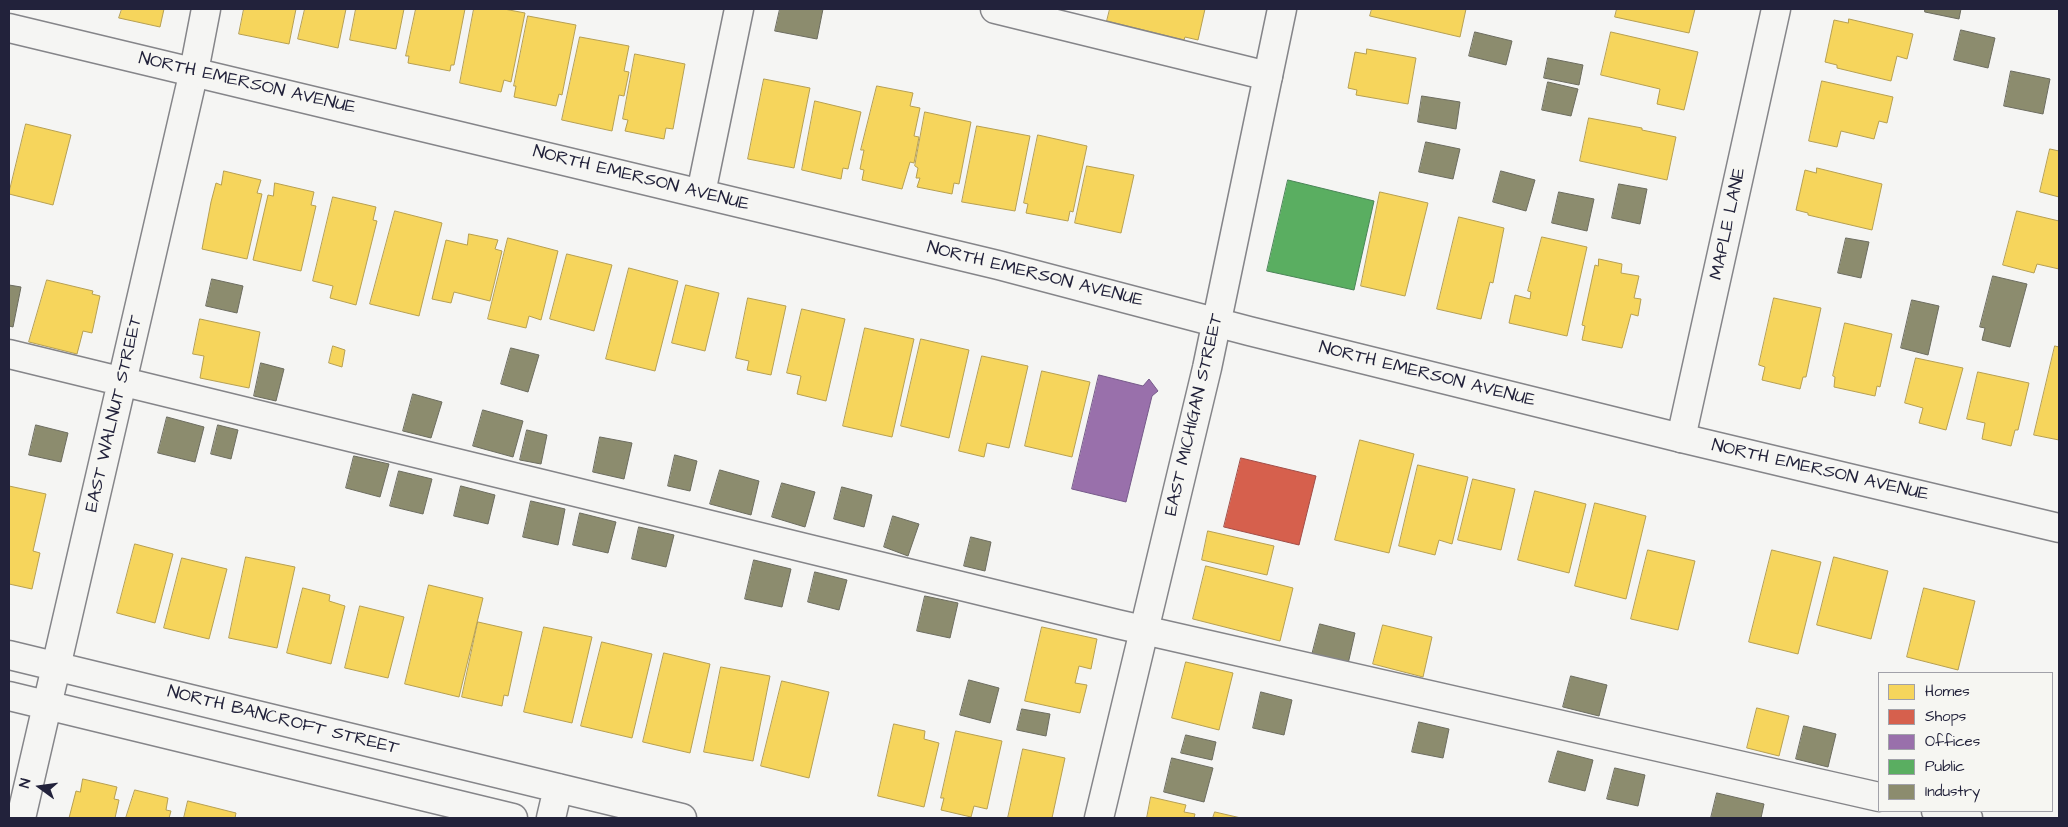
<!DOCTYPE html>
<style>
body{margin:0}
#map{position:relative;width:2068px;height:827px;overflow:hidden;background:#f5f5f3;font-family:"Architects Daughter",sans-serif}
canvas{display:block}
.frame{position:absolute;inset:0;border:10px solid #22223b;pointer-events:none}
.legend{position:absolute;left:1878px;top:672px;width:175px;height:140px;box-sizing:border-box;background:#f6f6f2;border:1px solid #a1a1a9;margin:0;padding:6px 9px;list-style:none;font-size:15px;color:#22223b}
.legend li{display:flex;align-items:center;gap:10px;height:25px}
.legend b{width:25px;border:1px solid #a1a1a9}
.north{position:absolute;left:15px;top:762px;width:50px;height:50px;-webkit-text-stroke:4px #f6f6f2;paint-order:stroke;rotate:284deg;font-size:14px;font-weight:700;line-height:20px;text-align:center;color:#22223b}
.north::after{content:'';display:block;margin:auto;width:18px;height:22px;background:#22223b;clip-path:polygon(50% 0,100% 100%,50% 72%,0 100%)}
</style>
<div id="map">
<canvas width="2068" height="827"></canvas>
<div class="frame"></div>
<ul class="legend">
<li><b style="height:14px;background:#f6d55c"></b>Homes</li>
<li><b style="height:14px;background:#d6604d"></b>Shops</li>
<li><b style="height:14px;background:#9970ab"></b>Offices</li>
<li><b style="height:14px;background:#5aae61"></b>Public</li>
<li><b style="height:14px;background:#8c8c6e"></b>Industry</li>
</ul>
<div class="north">N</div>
</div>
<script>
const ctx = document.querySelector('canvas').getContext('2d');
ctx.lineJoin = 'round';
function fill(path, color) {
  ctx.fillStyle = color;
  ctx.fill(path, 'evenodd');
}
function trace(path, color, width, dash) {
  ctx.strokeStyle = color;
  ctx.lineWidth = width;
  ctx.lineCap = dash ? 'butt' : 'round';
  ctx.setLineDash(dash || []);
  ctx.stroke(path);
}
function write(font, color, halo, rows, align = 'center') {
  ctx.font = font + ' "Architects Daughter",sans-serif';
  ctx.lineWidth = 5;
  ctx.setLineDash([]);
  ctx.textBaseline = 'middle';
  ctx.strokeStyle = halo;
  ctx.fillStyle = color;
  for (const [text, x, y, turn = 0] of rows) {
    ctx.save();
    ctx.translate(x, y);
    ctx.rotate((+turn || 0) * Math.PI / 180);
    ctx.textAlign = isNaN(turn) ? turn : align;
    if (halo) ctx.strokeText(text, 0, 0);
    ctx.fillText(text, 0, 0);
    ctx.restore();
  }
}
const homes = new Path2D(`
 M122,9H164L160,27L119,18Z
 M244,9H296L289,44L239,34Z
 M305,9H346L338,48L298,39Z
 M356,9H404L396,49L350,40Z
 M416,9H465L454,65H451L450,71L408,63L409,56H406Z
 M474,9H504L525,13L511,82L504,80L501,92L460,83Z
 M1110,9H1205L1198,40L1185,37L1184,40L1107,21Z
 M1372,9H1466L1460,37L1370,16Z
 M1617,9H1695L1689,33L1615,17Z
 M528,16L576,25L562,95L559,94L556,106L514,97L516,86H514Z
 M1849,19L1913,34L1907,59L1897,56L1891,81L1837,68V65L1825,62L1834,20L1848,23Z
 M1611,32L1698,52L1684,110L1657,104L1660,89L1601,75Z
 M580,37L629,46L624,71L629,72L624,96L619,95L612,131L562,120Z
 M1367,49L1416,58L1408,104L1356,95L1357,90L1348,88L1355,52L1366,54Z
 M635,54L685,64L673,129L666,128L664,139L625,131L628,120L623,119Z
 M764,79L810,88L794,168L748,159Z
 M1822,81L1893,97L1887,123L1879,121L1874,139L1841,131L1837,147L1809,141Z
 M877,86L913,93L910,106L920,108L914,136L919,137L914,163L910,162L902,189L862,180L864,170L860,169L864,150H861Z
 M815,101L861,112L848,169L843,168L841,179L802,170Z
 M925,112L971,122L959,184L954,183L952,194L917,187L920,178H916L918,168L915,166Z
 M1589,118L1642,128V130L1676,137L1667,180L1580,161Z
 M26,124L71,135L53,205L9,194Z
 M977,126L1030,136L1015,211L962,202Z
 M1038,135L1087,146L1073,212L1070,211L1068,221L1026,213L1028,204L1024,203Z
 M2050,149L2059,151V197L2040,192Z
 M1087,166L1134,175L1121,233L1075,223Z
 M1817,168L1882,184L1872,230L1808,215V213L1796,210L1805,170L1816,173Z
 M224,171L261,180L257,193L262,194L247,259L202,249L211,202L216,183L221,185Z
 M275,183L314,192L311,205L316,206L301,271L253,260L268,195L273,196Z
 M1380,192L1428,203L1405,296L1361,286Z
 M333,197L376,207L373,220L377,221L356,305L330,298L333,286L313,281Z
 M395,211L442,223L419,316L370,304Z
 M2017,211L2059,221V269L2037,264L2034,273L2003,265Z
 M1459,217L1504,228L1493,283L1490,282L1481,319L1437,309Z
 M469,234L498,240L495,249L502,251L490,301L454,292L451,303L432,299L446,240L467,245Z
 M1542,237L1587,247L1567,336L1509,323L1515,295L1530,299L1531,292L1528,291Z
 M508,238L558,251L541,320L529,316L526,328L488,319Z
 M567,254L612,265L594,331L550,319Z
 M1599,259L1622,264L1621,273L1639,276L1634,298L1641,299L1638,316L1631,314L1622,348L1582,340L1585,326L1582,325L1595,265L1598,266Z
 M629,268L678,281L655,371L606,359Z
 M47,280L93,291L92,294L100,296L92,333L83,331L77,354L29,342Z
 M686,285L719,293L705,351L672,343Z
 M748,298L786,306L771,375L747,370L749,361L736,358Z
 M1774,298L1821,308L1806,377H1803L1800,389L1762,380L1765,367L1759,365Z
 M802,309L845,319L826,401L797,394L801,376L787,373Z
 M200,319L260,332L249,388L200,378L204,356L193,354Z
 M1845,323L1892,334L1880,387L1877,386L1875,396L1834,387L1835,377L1833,376Z
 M865,328L914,339L892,437L843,426Z
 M921,339L969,350L949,438L901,426Z
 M333,346L345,350L342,367L329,363Z
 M2055,346L2059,347V440L2034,435Z
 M982,356L1028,366L1009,448L987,443L984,457L959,451Z
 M1916,358L1963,368L1946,430L1919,423L1923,408L1905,403Z
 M1042,371L1090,382L1072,457L1025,446Z
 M1978,372L2029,383L2018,430H2015L2011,446L1982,439L1985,423L1967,419Z
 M1360,440L1414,454L1389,553L1335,540Z
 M1418,465L1468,477L1452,544L1439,540L1435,555L1399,546Z
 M1473,479L1515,489L1501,550L1458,540Z
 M9,486L46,494L33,551L40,553L32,589L9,584Z
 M1535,491L1586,504L1569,573L1518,560Z
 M1595,503L1646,516L1626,599L1575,586Z
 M1208,531L1274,546L1267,575L1202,560Z
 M135,544L173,554L155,623L117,613Z
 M1648,550L1695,561L1678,630L1631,619Z
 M1772,550L1821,562L1798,654L1749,642Z
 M246,557L295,567L277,648L229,638Z
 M1834,557L1888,571L1871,639L1817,625Z
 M182,558L227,569L209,639L164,628Z
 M1206,566L1293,588L1280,641L1193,619Z
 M429,585L483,598L459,697L405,684Z
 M303,588L330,595L329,601L345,606L331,664L287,653Z
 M1924,588L1975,601L1958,670L1907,657Z
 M360,606L404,617L388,678L345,668Z
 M478,622L522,632L508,696L504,695L502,706L462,697Z
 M1383,625L1432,637L1423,677L1373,664Z
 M544,627L592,637L572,723L524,712Z
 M1042,627L1097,639L1091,669L1079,666L1075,683L1087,685L1080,713L1025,701Z
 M602,642L652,654L632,738L581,726Z
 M664,653L710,664L690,753L643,742Z
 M1186,662L1233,673L1219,730L1172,718Z
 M721,667L770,676L753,761L704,752Z
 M782,681L829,692L809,778L761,766Z
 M1757,708L1789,716L1779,756L1747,748Z
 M894,724L925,731L924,739L939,743L924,807L878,796Z
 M956,731L1002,741L987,809L974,806L971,817L941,810L944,798H941Z
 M1023,749L1065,758L1052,818H1008Z
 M83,779L117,787L114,799L119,800L115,818H69L76,791L80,792Z
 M135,790L168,798L166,810L171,811L169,818H126Z
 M1151,797L1186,805L1184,812L1195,814L1194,818H1147Z
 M188,801L236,813L235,818H184Z
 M1215,812L1241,818H1213Z`);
const shops = new Path2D(`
 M1241,458L1316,476L1299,545L1224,527Z`);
const offices = new Path2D(`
 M1099,375L1143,386L1149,379L1158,391L1152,396L1126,502L1072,489Z`);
const public = new Path2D(`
 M1288,180L1374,201L1354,290L1267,271Z`);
const industry = new Path2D(`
 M780,9H823L817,39L775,31Z
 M1925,9H1961L1959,19L1925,12Z
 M1961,30L1995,38L1988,68L1954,60Z
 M1475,32L1512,41L1506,65L1469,56Z
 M1548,58L1583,65L1579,85L1544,78Z
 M2011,71L2050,79L2043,114L2004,106Z
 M1548,82L1578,89L1571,116L1542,110Z
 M1422,96L1460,102L1456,129L1418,122Z
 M1426,142L1460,149L1453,179L1419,172Z
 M1501,171L1535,180L1526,211L1493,202Z
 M1619,184L1647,189L1640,224L1612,218Z
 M1559,192L1594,199L1587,231L1552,223Z
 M1846,238L1869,242L1861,278L1838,273Z
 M1993,276L2027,284L2010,347L1982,340L1985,328L1980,327Z
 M212,279L243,286L237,313L206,306Z
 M9,285L21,287L13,327L9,326Z
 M1912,300L1939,306L1928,355L1901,348Z
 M511,348L539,355L528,392L501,384Z
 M261,363L284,369L276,401L254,396Z
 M413,394L442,402L431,438L403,431Z
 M483,410L523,421L513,457L473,446Z
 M167,417L204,427L195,462L158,453Z
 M36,425L68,433L61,462L29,455Z
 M218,425L238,430L231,459L211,454Z
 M527,430L547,435L541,464L520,460Z
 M600,437L632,443L624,479L593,472Z
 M675,455L697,461L690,491L668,486Z
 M354,456L389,464L380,497L346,488Z
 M720,470L759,481L751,515L710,504Z
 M399,471L432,479L423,514L390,506Z
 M782,483L815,492L805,527L772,517Z
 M461,486L495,495L488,524L454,516Z
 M842,487L872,495L864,527L834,519Z
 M531,501L565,509L558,545L523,537Z
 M580,513L616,522L608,553L573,545Z
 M893,516L919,524L908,556L884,547Z
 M639,527L674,535L666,567L632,559Z
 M971,537L991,542L985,571L964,566Z
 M754,560L791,569L782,607L745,599Z
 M815,572L847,580L839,610L808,602Z
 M925,596L958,603L950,638L917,631Z
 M1320,624L1355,633L1348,664L1312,655Z
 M1571,676L1607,685L1599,716L1563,707Z
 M969,680L999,688L990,723L960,715Z
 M1261,692L1292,700L1284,735L1253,728Z
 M1022,709L1050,714L1046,736L1017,730Z
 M1419,722L1449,729L1443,758L1412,752Z
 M1804,726L1836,734L1828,767L1796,759Z
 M1186,735L1216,742L1212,760L1181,753Z
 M1558,751L1593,760L1585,791L1549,782Z
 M1172,758L1213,768L1204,802L1164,792Z
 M1615,768L1645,775L1638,806L1607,799Z
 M1717,793L1764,804L1761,818H1711Z`);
const minor = new Path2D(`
 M995,9L1268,76
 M701,193L739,9
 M9,354L1117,624L1879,797
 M1681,438L1776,9
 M9,655L682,818
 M9,696L513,818
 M1936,811L1968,818
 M21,818L194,71L206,9
 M551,818L558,788`);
const major = new Path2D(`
 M9,28L998,265L1249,331L1681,438L2059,528
 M1099,818L1207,368L1282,9`);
const streetNames = [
 ["NORTH EMERSON AVENUE",247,84,13],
 ["NORTH EMERSON AVENUE",641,179,14],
 ["MAPLE LANE",1729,224,-78],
 ["NORTH EMERSON AVENUE",1035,275,14],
 ["NORTH EMERSON AVENUE",1427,375,14],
 ["EAST WALNUT STREET",115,414,-77],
 ["EAST MICHIGAN STREET",1195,415,-77],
 ["NORTH EMERSON AVENUE",1820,471,13],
 ["NORTH BANCROFT STREET",283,721,14]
];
fill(homes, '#f6d55c');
trace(homes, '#b69f52', 1);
fill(shops, '#d6604d');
trace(shops, '#a04d48', 1);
fill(offices, '#9970ab');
trace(offices, '#755989', 1);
fill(public, '#5aae61');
trace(public, '#498456', 1);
fill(industry, '#8c8c6e');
trace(industry, '#6c6c5f', 1);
trace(minor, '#858589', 31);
trace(major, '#858589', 31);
trace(minor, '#f5f5f3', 28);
trace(major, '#f5f5f3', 28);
write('18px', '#22223b', '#f6f6f2', streetNames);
</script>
